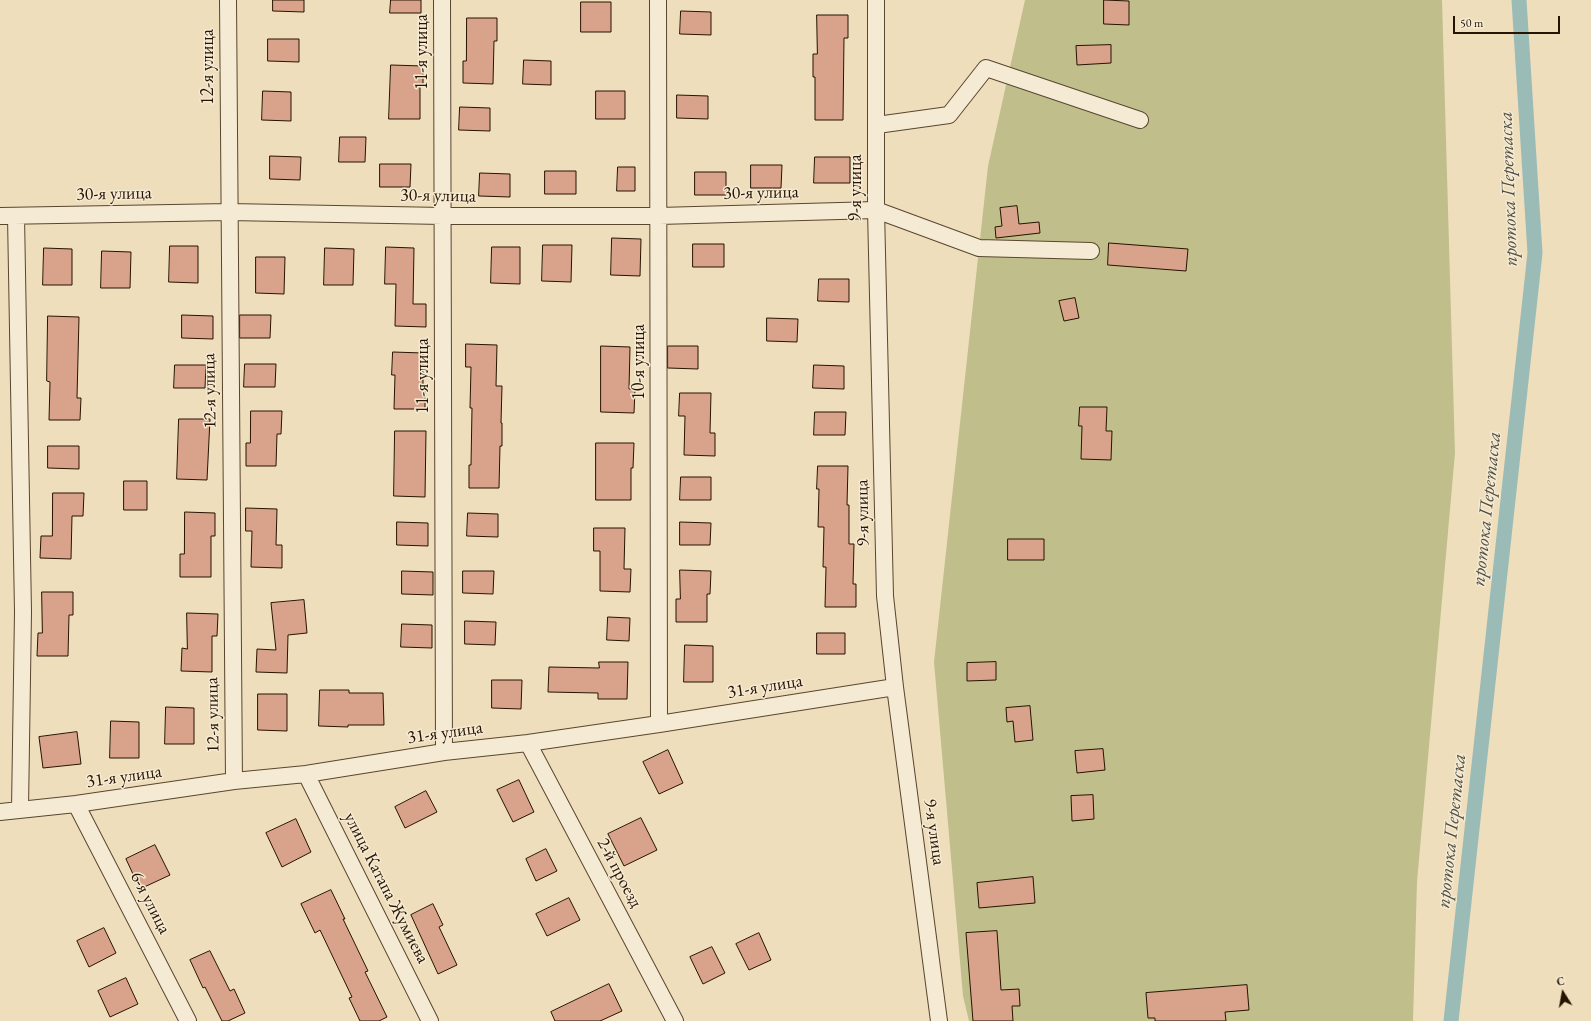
<!DOCTYPE html>
<meta charset="utf-8">
<style>
body{margin:0}
#map{position:relative;width:1591px;height:1021px;overflow:hidden;background:#efdebc;font-family:"EB Garamond",serif}
canvas{display:block}
.north{position:absolute;left:1543px;top:973px;width:40px;height:40px;-webkit-text-stroke:3px #f5ead3;paint-order:stroke;rotate:349deg;font-size:11px;font-weight:700;line-height:16px;text-align:center;color:#271300}
.north::after{content:'';display:block;margin:auto;width:14px;height:18px;background:#271300;clip-path:polygon(50% 0,100% 100%,50% 72%,0 100%)}
.scale{position:absolute;left:1453px;top:16px;width:107px;height:18px;box-sizing:border-box;border:2px solid #271300;border-top:0;padding-left:5px;font-size:12px;line-height:14px;white-space:nowrap;color:#271300;-webkit-text-stroke:3px #f5ead3;paint-order:stroke}
</style>
<div id="map">
<canvas width="1591" height="1021"></canvas>
<div class="north">С</div>
<div class="scale">50 m</div>
</div>
<script>
const ctx = document.querySelector('canvas').getContext('2d');
ctx.lineJoin = 'round';
function fill(path, color) {
  ctx.fillStyle = color;
  ctx.fill(path, 'evenodd');
}
function trace(path, color, width, dash) {
  ctx.strokeStyle = color;
  ctx.lineWidth = width;
  ctx.lineCap = dash ? 'butt' : 'round';
  ctx.setLineDash(dash || []);
  ctx.stroke(path);
}
function write(font, color, halo, rows, align = 'center') {
  ctx.font = font + ' "EB Garamond",serif';
  ctx.lineWidth = 3;
  ctx.setLineDash([]);
  ctx.textBaseline = 'middle';
  ctx.strokeStyle = halo;
  ctx.fillStyle = color;
  for (const [text, x, y, turn = 0] of rows) {
    ctx.save();
    ctx.translate(x, y);
    ctx.rotate((+turn || 0) * Math.PI / 180);
    ctx.textAlign = isNaN(turn) ? turn : align;
    if (halo) ctx.strokeText(text, 0, 0);
    ctx.fillText(text, 0, 0);
    ctx.restore();
  }
}
const green = new Path2D(`
 M1025,0H1442L1455,453L1417,882L1413,1021H969L963,996L934,662L988,166Z`);
const canal = new Path2D(`
 M1451,1021L1535,253L1519,0`);
const building = new Path2D(`
 M273,0H304V12L273,11Z
 M391,0H421V13H390Z
 M1104,0L1129,1V25L1104,24Z
 M581,2H611V32H581Z
 M681,11L711,12V35L680,34Z
 M817,15H848V38H844L843,120H815V77H813V54H817Z
 M467,18H497V41H494L493,84L463,83V61H466Z
 M268,39H299V62L268,61Z
 M1111,45V63L1077,65L1076,46Z
 M524,60L551,61V85L523,84Z
 M391,65L423,66V86H420V119H389Z
 M263,91L291,92V121L262,120Z
 M596,91H625V119H596Z
 M677,95L708,96V119L677,118Z
 M460,107L490,108V131L459,130Z
 M340,137H366L365,162H339Z
 M270,156L301,157L300,180L270,179Z
 M815,157H850V183H814Z
 M380,164H411L410,187H380Z
 M751,165H782L781,188H751Z
 M618,167H635V191H617Z
 M545,171H576V194H545Z
 M695,172H726V195H695Z
 M480,173L510,174V197L479,196Z
 M1017,206L1019,224L1039,222L1040,233L996,238L995,227L1002,226L1000,208Z
 M612,238L641,239L640,276L611,275Z
 M1109,243L1188,249L1186,271L1108,265Z
 M693,244H724V267H693Z
 M543,245H572L571,282L542,281Z
 M170,246H198V283L169,282Z
 M386,247L414,248L413,304H426V327L395,326L396,284H385Z
 M492,247H520V284L491,283Z
 M44,248L72,249V285H43Z
 M325,248L354,249L353,285H324Z
 M102,251L131,252L130,288H101Z
 M256,257H285L284,294L256,293Z
 M819,279H849V302L818,301Z
 M1075,298L1079,318L1064,321L1059,301Z
 M182,315L213,316V339L182,338Z
 M240,315H271L270,338H240Z
 M48,316L79,317L77,398H81L80,420H49L50,382L47,381Z
 M767,318L798,319L797,342L767,341Z
 M466,344L497,345L496,386H502L501,423H502V446H500L499,488H469V465H471L472,408H470L471,367H466Z
 M601,346L630,347L629,389H635L634,413L601,412Z
 M668,346H698V369L668,368Z
 M393,352L423,353V387H425V409H394L395,375H392Z
 M245,364H276L275,387H244Z
 M175,365H206L205,388H174Z
 M814,365L844,366V389L813,388Z
 M680,393H711L710,433H715V456L684,455L685,416H679Z
 M1080,407H1107L1106,431H1112L1111,460L1081,459L1082,426H1079Z
 M251,411H282L281,434H277L276,466H246V443H250Z
 M815,412H846L845,435H814Z
 M179,419H210L207,480L177,479Z
 M395,431H426L425,497L394,496Z
 M596,443H634L633,468H631V500H596Z
 M48,446H79V469L48,468Z
 M818,466H848L847,505H849V544H854L853,584H856V607H825L826,567H823L824,527H818L819,489H817Z
 M681,477H711V500H680Z
 M124,481H147V510H124Z
 M53,493H84L83,516H72L71,559L40,558L41,536H52Z
 M246,508L277,509L276,545H282V568L251,567L252,531H246Z
 M185,512L215,513V536H211V577H180V554H184Z
 M468,513L498,514V537L467,536Z
 M397,522L428,523V546L397,545Z
 M680,522L711,523L710,545H680Z
 M594,528H625L624,569H631L630,592L600,591V551H594Z
 M1008,539H1044V560H1008Z
 M680,570L711,571L710,594H707V622H676V599H680Z
 M402,571L433,572V595L402,594Z
 M463,571H494L493,594L463,593Z
 M42,592H73V615H69L68,656H37L38,633H42Z
 M304,600L307,633L288,635L287,673L256,672L257,649L276,650L271,603Z
 M187,613L218,614L217,636H212V672L181,671L182,648L187,649Z
 M608,617L630,618L629,641L607,640Z
 M465,621L496,622L495,645L465,644Z
 M402,624L432,625V648L401,647Z
 M817,633H845V654H817Z
 M685,645L713,646V682H684Z
 M599,662H628L627,699H598V693L548,692L549,667L599,668Z
 M996,662V680L967,681V663Z
 M492,680H522L521,709L492,708Z
 M320,690H349V693H383L384,725H348V727L319,726Z
 M258,694H287V731L258,730Z
 M1030,706L1033,740L1015,742L1013,721L1007,722L1006,708Z
 M166,707L194,708V744H165Z
 M111,721L139,722V758H110Z
 M77,732L81,764L43,768L39,737Z
 M1103,749L1105,770L1077,773L1075,751Z
 M668,750L683,783L659,794L643,762Z
 M519,780L534,812L513,822L497,790Z
 M426,791L437,812L405,828L395,807Z
 M1093,795L1094,819L1072,821L1071,796Z
 M641,818L657,850L624,866L608,834Z
 M296,819L311,852L282,867L266,833Z
 M155,845L170,875L140,889L126,859Z
 M546,849L557,871L536,881L526,859Z
 M1033,877L1035,903L979,908L977,883Z
 M331,890L345,919H343L368,971L365,972L387,1017L379,1021H360L349,998L352,997L320,930L315,933L301,904Z
 M569,898L580,920L547,936L536,914Z
 M433,904L443,925L439,927L457,965L438,974L411,915Z
 M104,928L116,953L89,967L77,941Z
 M997,931L1001,990L1019,989L1020,1006H1012L1013,1021H973L966,933Z
 M759,933L771,960L749,970L736,944Z
 M712,947L725,973L703,984L690,957Z
 M210,951L230,991L234,989L245,1013L228,1021H222L205,987L203,988L190,960Z
 M126,978L138,1004L110,1017L98,991Z
 M609,984L622,1011L600,1021H555L551,1012Z
 M1247,985L1249,1010L1225,1012L1226,1021H1155V1018H1148L1146,993Z`);
const minor = new Path2D(`
 M228,0L234,781
 M442,0L444,752
 M658,0L659,724
 M876,0V210L885,596L895,687L939,1021
 M877,125L949,115L986,68L1140,120
 M0,216L229,212L443,216H659L876,210L979,248L1091,251
 M16,216L23,612L20,809
 M528,743L675,1021
 M306,774L430,1021
 M76,804L188,1021
 M0,812L76,804L234,781L306,774L444,752L528,743L659,724L895,687`);
const streetNames = [
 ["11-я улица",422,52,-90],
 ["12-я улица",208,67,-90],
 ["9-я улица",856,188,-90],
 ["30-я улица",761,193,-1],
 ["30-я улица",114,194,-1],
 ["30-я улица",438,196,1],
 ["10-я улица",639,362,-90],
 ["11-я улица",423,376,-90],
 ["12-я улица",210,391,-91],
 ["9-я улица",863,513,-91],
 ["31-я улица",765,687,-9],
 ["12-я улица",213,715,-91],
 ["31-я улица",445,733,-8],
 ["31-я улица",124,777,-8],
 ["9-я улица",934,832,82],
 ["2-й проезд",619,873,62],
 ["улица Катапа Жумиева",386,888,63],
 ["6-я улица",150,903,63]
];
const waterNames = [
 ["протока Перетаска",1509,189,-92],
 ["протока Перетаска",1487,509,-84],
 ["протока Перетаска",1452,831,-84]
];
fill(green, '#c0bf8c');
trace(canal, '#9bbbb7', 15);
fill(building, '#d8a28b');
trace(building, '#271300', 1);
trace(minor, '#59462f', 18);
trace(minor, '#f5ead3', 16);
write('18px', '#271300', '#f5ead3', streetNames);
write('italic 19px', '#504e40', '#f5ead3', waterNames);
</script>
